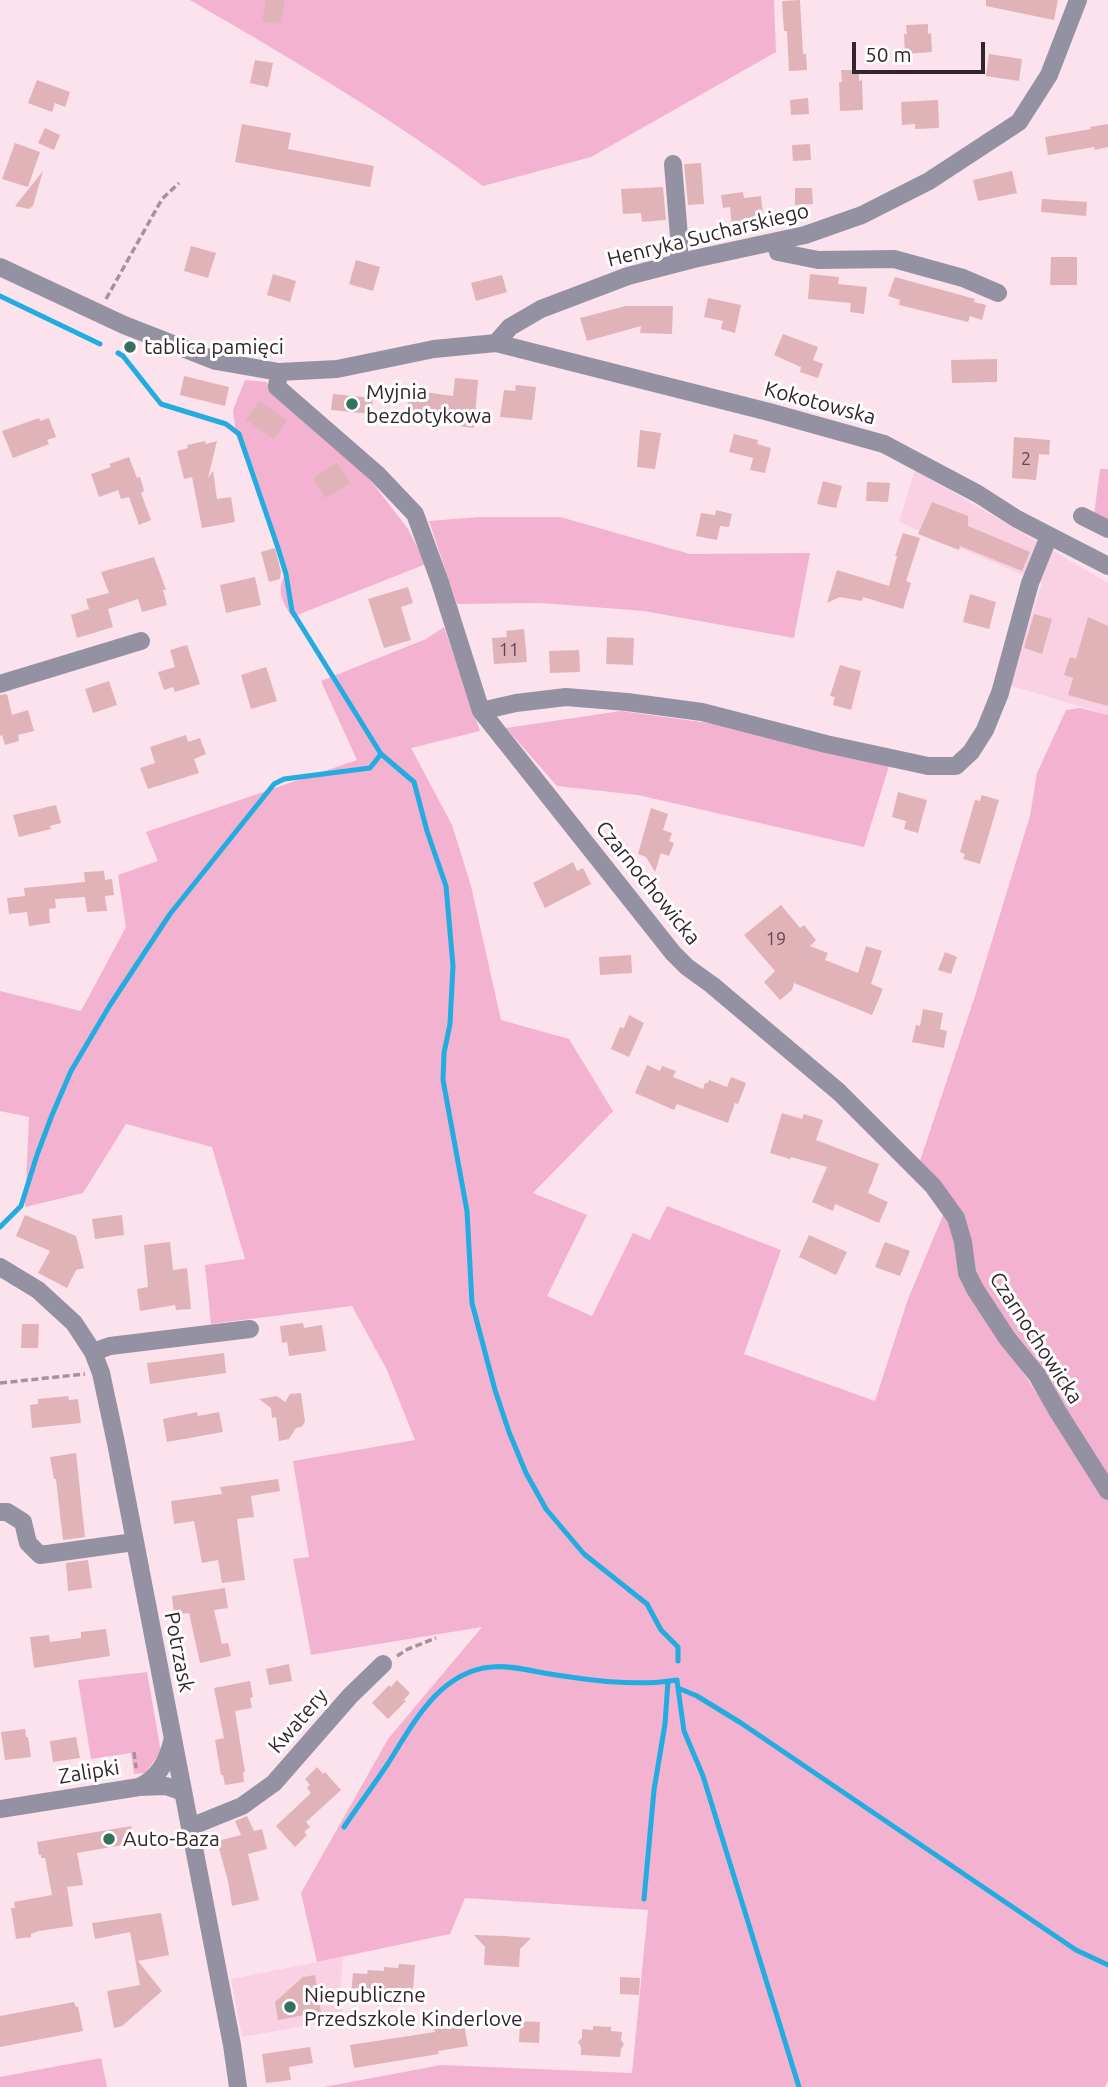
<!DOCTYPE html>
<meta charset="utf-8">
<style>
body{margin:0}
#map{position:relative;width:1108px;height:2087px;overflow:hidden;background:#fce2ed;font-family:Ubuntu,sans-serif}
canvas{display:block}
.scale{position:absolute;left:852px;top:42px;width:133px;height:32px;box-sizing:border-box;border:4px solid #34252c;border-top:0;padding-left:9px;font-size:21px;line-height:24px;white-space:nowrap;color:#34252c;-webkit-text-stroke:5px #fff;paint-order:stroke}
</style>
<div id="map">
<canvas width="1108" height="2087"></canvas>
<div class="scale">50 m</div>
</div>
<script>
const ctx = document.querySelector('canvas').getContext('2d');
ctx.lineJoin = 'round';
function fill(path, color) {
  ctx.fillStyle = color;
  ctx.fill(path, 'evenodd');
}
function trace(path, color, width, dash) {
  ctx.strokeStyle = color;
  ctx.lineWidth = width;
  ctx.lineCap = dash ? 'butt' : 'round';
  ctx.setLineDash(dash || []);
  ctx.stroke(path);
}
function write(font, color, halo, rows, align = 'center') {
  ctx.font = font + ' Ubuntu,sans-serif';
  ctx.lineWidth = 6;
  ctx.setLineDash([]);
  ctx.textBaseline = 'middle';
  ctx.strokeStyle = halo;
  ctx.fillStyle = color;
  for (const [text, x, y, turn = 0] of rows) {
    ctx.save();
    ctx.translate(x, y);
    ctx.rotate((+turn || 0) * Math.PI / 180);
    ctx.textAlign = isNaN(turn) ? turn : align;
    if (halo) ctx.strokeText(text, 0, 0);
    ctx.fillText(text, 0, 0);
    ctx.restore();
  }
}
const built = new Path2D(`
 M915,470L1108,583V715L1009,685L1042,583L899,522Z
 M343,1957L340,1996L344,2019L242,2037L231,1979Z`);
const green = new Path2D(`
 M190,0H774L776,52L591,157L483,186C390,117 290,58 190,0Z
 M245,380L266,382L365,473L408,529L426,564L292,617C284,604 276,592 284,577L271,529L236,435L233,410Z
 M1100,469H1108V522L1094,515Z
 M479,517H560L690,554L810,553L794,638L644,611L541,603L457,604L429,521Z
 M444,627L480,731L411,748L452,825L471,886L501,1020L569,1039L613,1111L533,1193L587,1215L547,1296L592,1316L633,1233L650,1240L667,1206L781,1250L744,1354L875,1401L908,1299L946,1208L988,1320L1108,1500V2080L1105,2087H324L441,2065L632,2073L648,1910L465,1898L450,1934L317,1962L301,1893L388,1739L482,1627L311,1655L293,1559L309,1557L293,1461L415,1440L387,1370L352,1306L211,1324L205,1265L245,1259L212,1147L126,1124L83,1193L25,1207L29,1117L0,1111V991L81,1011L126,927L118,875L158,861L146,832L357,760L321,681L426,639Z
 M1080,708L1108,715V1485L973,1276L955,1209L918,1167L975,996L1030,816L1037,773L1066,710Z
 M621,711L708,723L889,766L864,847L638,795L557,786L506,728Z
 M147,1672L161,1752L145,1773L134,1774L131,1753L91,1759L78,1680Z
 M101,2058L107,2087H0V2077Z`);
const stream = new Path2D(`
 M0,296L100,344
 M118,353L123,356L161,404L226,424L239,434L278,548L286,574L292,611L381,754L414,782L427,831L446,886L453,966L450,1024L444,1053L443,1080L467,1211L472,1303L495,1390L509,1432L526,1473L546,1509L584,1554L647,1604L661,1630L678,1647V1661
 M0,1227L21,1206L37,1155L52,1115L71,1071L110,1005L170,914L274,784L284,779L370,768L381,754
 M678,1688L684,1731L703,1776L799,2087
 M344,1827C358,1806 373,1786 387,1765C412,1726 438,1672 491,1667C508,1665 528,1670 544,1673C588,1680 633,1687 677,1680L678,1688L697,1696L741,1723L1076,1950L1108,1965
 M644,1899L654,1790L665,1724L668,1681`);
const building = new Path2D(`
 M266,0H285L280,24L262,21Z
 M800,0L803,54H806L807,70L789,71L787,31H784L782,1Z
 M986,0H1058L1054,20L986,6Z
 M928,24V34L931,33L932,52L905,54L904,34H907L906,25Z
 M989,54L1022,59L1019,81L986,76Z
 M255,60L273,63L268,87L250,83Z
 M841,70H859V81L862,80L863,110L840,111L839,82H842Z
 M37,80L70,92L65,107L55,103L52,112L28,103Z
 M808,98L809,114L791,115L790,100Z
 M938,100L939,128L915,129V124L902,125L901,102Z
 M242,124L291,133L288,149L374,166L370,187L235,162Z
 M1108,124V147L1095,150L1094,147L1048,155L1045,137L1091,129L1090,127Z
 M45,128L60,135L54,150L38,143Z
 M15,143L40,152L28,187L2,179Z
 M810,144L811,160L793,161L792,145Z
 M701,163L704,204L688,205L684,164Z
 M43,171L33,206L29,209L15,206Z
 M1012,171L1017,193L978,201L973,180Z
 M663,187L666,220L642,222L641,213L623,214L621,189Z
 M795,188H812L813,204L795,205Z
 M743,192L744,198L761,196L764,223L732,228L730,207L723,208L721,195Z
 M1042,199L1087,202L1086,216L1041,212Z
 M191,246L216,253L208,278L184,271Z
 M1051,257H1077V285H1050Z
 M356,260L380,267L373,291L349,284Z
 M273,274L296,281L290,302L267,295Z
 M810,274L839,277L838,284L867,287L864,314L850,312L851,303L808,299Z
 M502,275L507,292L476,301L471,283Z
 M895,277L975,299L974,302L986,305L982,320L970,316L968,322L899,305L900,300L888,296Z
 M708,298L741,305L735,333L721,329L723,321L704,317Z
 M626,306H673L672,334L640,333L641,326L587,341L580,318Z
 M783,334L818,347L813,360L823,364L818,378L800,372L801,367L774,355Z
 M997,359V382L952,383L951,360Z
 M184,376L229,387L225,406L180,395Z
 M455,378L478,380L474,428L450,425L451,415L407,410L409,390L453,396Z
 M516,385L536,387L532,420L500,417L504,390L515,391Z
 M333,394L373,398L371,414L331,410Z
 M259,401L287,420L274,439L246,420Z
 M39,418L40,421L49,418L56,437L47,440L49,444L13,458L2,431Z
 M640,430L661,433L655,469L637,467Z
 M734,434L758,440L757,444L771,448L765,473L750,470L753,458L729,452Z
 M1014,437L1050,440L1049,455L1039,454L1036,480L1012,478Z
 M205,441L206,444L217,441L208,478L213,471L217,499L231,497L235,522L202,528L192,477L184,479L177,451L188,448L187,445Z
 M129,457L137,478L140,477L144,491L141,493L151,520L139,525L129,497L121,499L118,490L99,497L91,474L111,467L109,464Z
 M337,463L350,483L325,498L313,478Z
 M823,481L842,486L836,508L817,504Z
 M867,482L890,483L888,502L866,501Z
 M932,502L968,516V526L1030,552L1022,571L960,546L959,550L918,534Z
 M716,510L732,514L729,527L720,526L717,540L696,536L701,513L715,515Z
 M903,533L920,538L906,581L911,583L903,609L863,597L862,601L840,597L827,603L837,570L889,586L897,556H895Z
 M275,548L281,572L280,579L269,582L261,552Z
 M154,557L166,590H163L167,605L142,612L138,599L108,609L113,627L77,638L71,615L89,609L86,599L109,593L101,572Z
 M255,577L261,605L226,613L220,585Z
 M408,587L413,603L401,607L411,640L384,648L368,599Z
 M970,594L996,602L989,629L963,622Z
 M1034,614L1052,619L1042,654L1024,648Z
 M1088,617L1108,626V706L1068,695L1073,678L1064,675L1070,657L1076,659Z
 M524,629L527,662L494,664L492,638L507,637L506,631Z
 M607,637L634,638L633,665L606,664Z
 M187,645L200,684L175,692L173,687L164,690L158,672L175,667L170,650Z
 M579,650L580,672L550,673L549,651Z
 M840,665L861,671L851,710L833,705L835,697L830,696Z
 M266,667L277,701L251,709L241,675Z
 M109,681L117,705L93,713L85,689Z
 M7,694L12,715L28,710L34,731L18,735L19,741L5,745L2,735L0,736V695Z
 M186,735L188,742L200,738L206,754L194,759L199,773L148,789L140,768L155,763L150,747Z
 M898,792L927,800L918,833L904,829L906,821L892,817Z
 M982,795L999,800L980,864L963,859L965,854L960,852L975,800L980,801Z
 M56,805L61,823L50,826L51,829L19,837L13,815Z
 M651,808L668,814L663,830L672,833L669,841L674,843L669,856L661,853L655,872L646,857L638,854Z
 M573,862L577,871L583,868L591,884L545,908L533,883Z
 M104,871L105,880L112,879L114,895L105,896L107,911L87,912L85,897L55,899L56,908L49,909L50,923L29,926L27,912L9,914L7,898L25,896L24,888L85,882L84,872Z
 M781,905L800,928L804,925L816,940L810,946L828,953L825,960L858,973L866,946L882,951L871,984L883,989L872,1015L794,983L792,990L780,1000L764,982L775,971L744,935Z
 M945,952L957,957L951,974L938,970Z
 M631,955L632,973L600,975L599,957Z
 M923,1009L943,1013L940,1029L947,1031L944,1048L912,1042L916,1025L920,1026Z
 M629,1015L644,1023L629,1057L611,1049L620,1027L624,1028Z
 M647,1065L660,1071L662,1066L676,1071L673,1077L703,1089L705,1083H708L709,1080L727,1087L731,1077L746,1083L738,1104L735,1103L728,1123L677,1104L674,1110L635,1093Z
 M782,1113L802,1119L804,1114L823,1120L816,1140L879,1164L868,1193L888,1202L879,1223L835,1204L833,1211L812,1202L827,1167L791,1157L790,1159L770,1153Z
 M25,1215L76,1236L84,1268L76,1270L67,1288L38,1273L50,1251L16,1236Z
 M122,1215L124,1235L95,1239L92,1219Z
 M809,1235L847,1252L836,1275L799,1257Z
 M170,1242L173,1270L187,1268L191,1309L176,1310L175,1305L140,1311L137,1289L148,1287L144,1245Z
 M885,1242L910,1251L900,1276L875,1267Z
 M303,1323L304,1328L322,1325L326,1351L289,1356L287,1342L282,1343L280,1326Z
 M22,1324H39L38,1348H21Z
 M224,1353L226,1373L150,1384L147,1363Z
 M301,1393L305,1422L301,1427L296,1428L289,1439L279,1441L276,1417L272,1418L271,1408L259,1399L277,1396L285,1402L290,1394Z
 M68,1396L69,1400L78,1399L81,1423L32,1428L30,1405L38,1404V1399Z
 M197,1412L198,1416L219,1412L223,1432L167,1442L163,1419Z
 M76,1453L85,1537L63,1540L56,1479H54L50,1457Z
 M278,1479L280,1491L251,1496L254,1517L237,1519L245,1580L222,1583L218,1560L202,1563L194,1521L174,1524L171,1501L222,1494L220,1487Z
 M88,1560L92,1588L68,1591L66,1563Z
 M225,1588L228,1608L214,1610L222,1644L228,1643L231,1656L200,1663L189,1613L174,1615L172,1596Z
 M106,1629L110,1656L34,1668L30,1637L49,1635L50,1642L81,1638V1632Z
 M289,1664L292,1681L269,1685L266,1669Z
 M397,1680L410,1693L404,1700L406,1701L388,1719L372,1703L389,1685L391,1687Z
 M250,1681L253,1697L250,1698L252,1708L235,1711L245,1772H243L244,1782L225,1785L223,1775H221L215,1740L224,1738L214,1688Z
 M25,1729L26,1737H28L31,1757L5,1760L1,1732Z
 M76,1737L80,1758L53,1762L50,1741Z
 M317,1767L323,1774L325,1772L341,1790L306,1822L310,1827L304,1832L307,1835L295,1847L276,1826L311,1793L307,1788L310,1785L305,1779Z
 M247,1816L254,1831L262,1829L267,1849L248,1854L259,1900L232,1906L228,1881L217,1841L241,1835L235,1821Z
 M131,1826L134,1843L77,1853L83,1885L67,1887L73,1926L39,1931L31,1934V1937L16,1939L11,1908H15L14,1902L52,1895L45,1858H41V1855H39L37,1842Z
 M161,1913L169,1955L138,1961L162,1991L122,2026L114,2028L107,1991L140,1985L130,1932L95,1939L92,1923Z
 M474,1935L504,1936L531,1938L520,1949L519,1967L502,1966L484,1965L485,1947Z
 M399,1964L415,1965L413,1989L398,1988V1991H382V1994H367V1997L351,1996L353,1973L367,1974L368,1970L384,1971V1967L398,1968Z
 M315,1975L321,2012L278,2020L275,2002L303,1977Z
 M620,1977L640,1978L639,1995L620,1994Z
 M74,2002L76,2007H78L83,2031L0,2047V2016Z
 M520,2021L540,2022L539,2043L519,2042Z
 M464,2024L468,2046L438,2051L439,2054L354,2068L350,2045L435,2032L434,2029Z
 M593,2026L611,2027V2031L622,2032L621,2040L624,2044L621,2049L620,2057L581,2055V2047L578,2042L582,2038V2029L593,2030Z
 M310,2047L313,2063L289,2067L291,2080L266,2083L262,2054Z`);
const path = new Path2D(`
 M106,299L162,199L179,183
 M0,1383L85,1374
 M397,1656L408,1649L436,1638
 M134,1752L136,1768`);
const minor = new Path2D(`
 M673,164L679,236V262
 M776,243L778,252L818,260L894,259L963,278L998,293
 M0,267L124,325L216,361L279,372L337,369L434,349L496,343L769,412L884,444L978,494L1017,519L1108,566
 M496,343L510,327L541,309L628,276L694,259L805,235L862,215L929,181L1019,122L1049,75L1078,0
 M279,372L277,387L377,474L415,514L440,582L481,711L673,953L687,967L712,985L839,1092L933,1186L956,1218L963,1242L967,1273L975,1289L1007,1338L1037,1375L1058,1412L1108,1491
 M1082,516L1108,529
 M0,684L141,641
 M481,711L516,703L566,697L627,702L702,712L826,744L928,766H956L971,752L985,730L1000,693L1030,583L1049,536
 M0,1267L38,1290L74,1323L93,1352L101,1373L116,1443L190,1827L232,2045L238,2087
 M93,1352L110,1346L250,1329
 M0,1512H7L23,1522L28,1543L40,1555L134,1542
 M139,1787C158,1778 168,1760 172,1741
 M0,1809L139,1787L166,1786L183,1792
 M190,1827L242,1806L274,1783L350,1696L383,1664`);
const markers = [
 [130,347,7,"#34725e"],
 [352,404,7,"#34725e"],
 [109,1839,7,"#34725e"],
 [290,2007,7,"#34725e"]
];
const numberNames = [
 ["2",1026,459],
 ["11",509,650],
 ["19",776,939]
];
const streetNames = [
 ["Henryka Sucharskiego",708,235,-14],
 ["Kokotowska",820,403,15],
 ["Czarnochowicka",648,883,51],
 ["Czarnochowicka",1036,1338,57],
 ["Potrzask",179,1652,79],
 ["Kwatery",298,1721,-49],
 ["Zalipki",89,1772,-9]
];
const poiNames = [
 ["tablica pamięci",144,347],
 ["Myjnia",366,392],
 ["bezdotykowa",366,416],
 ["Auto-Baza",123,1839],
 ["Niepubliczne",304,1995],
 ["Przedszkole Kinderlove",304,2019]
];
fill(built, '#f9d1e3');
fill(green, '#f3b2d0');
trace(stream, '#23ace0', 5);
fill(building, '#e0b3b9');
trace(path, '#a7929b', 3.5, [7, 3.5]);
trace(minor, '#9492a2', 18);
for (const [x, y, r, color] of markers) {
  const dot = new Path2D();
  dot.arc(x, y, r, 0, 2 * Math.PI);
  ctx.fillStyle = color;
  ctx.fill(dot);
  trace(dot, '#fff', 2.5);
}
write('18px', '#5f484f', null, numberNames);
write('21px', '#34252c', '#fff', streetNames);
write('21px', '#34252c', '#fff', poiNames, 'left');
</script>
